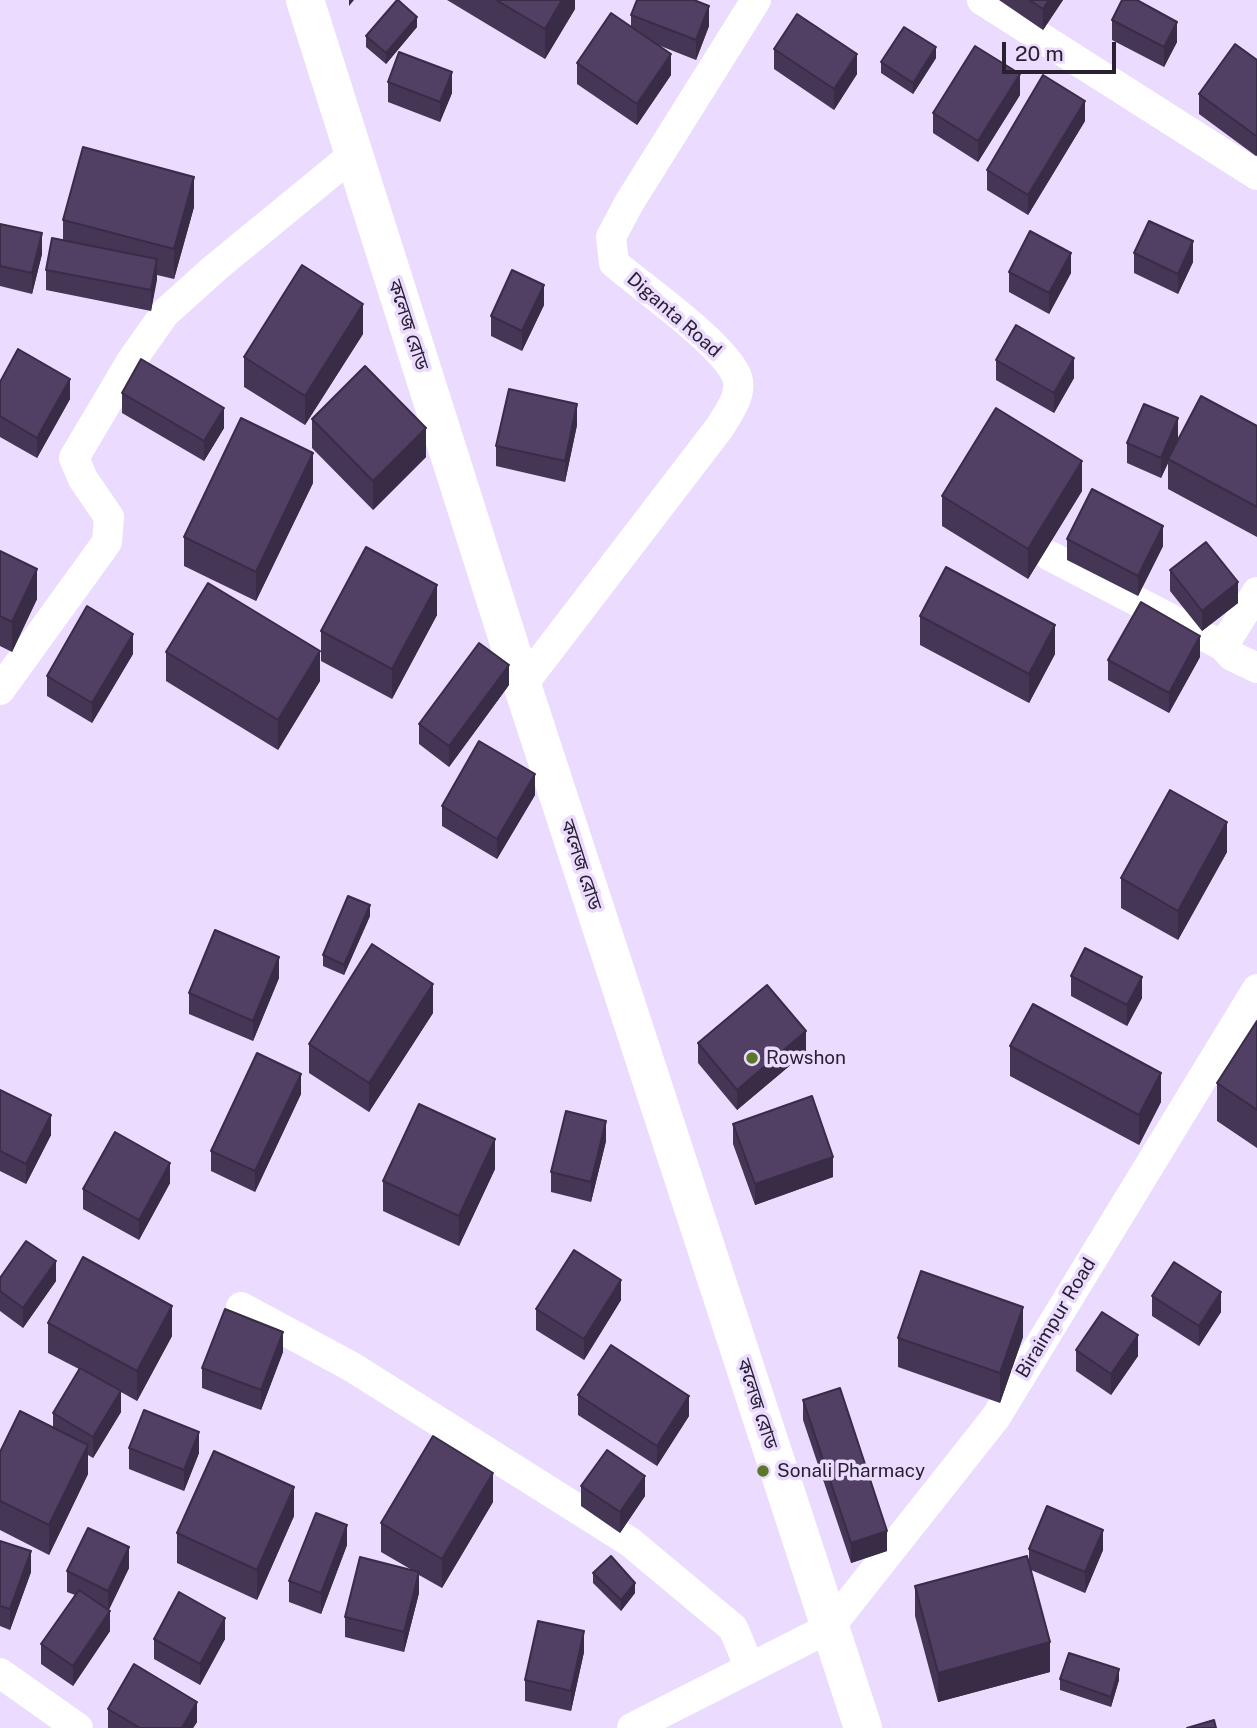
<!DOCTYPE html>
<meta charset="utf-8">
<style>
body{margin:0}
#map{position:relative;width:1257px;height:1728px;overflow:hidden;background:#ebdbff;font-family:"Public Sans",sans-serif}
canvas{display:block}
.scale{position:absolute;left:1002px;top:42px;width:114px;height:32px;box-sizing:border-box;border:4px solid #292132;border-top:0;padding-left:9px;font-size:21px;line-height:24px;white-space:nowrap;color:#292132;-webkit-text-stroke:5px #ebdbff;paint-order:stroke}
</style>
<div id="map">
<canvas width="1257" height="1728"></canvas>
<div class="scale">20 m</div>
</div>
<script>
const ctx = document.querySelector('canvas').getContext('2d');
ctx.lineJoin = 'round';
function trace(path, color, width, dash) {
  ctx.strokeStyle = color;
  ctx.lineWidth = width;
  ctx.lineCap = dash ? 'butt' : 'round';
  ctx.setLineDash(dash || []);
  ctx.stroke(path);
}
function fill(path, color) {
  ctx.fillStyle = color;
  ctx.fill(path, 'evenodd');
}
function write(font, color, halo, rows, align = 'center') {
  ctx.font = font + ' "Public Sans","Noto Sans Bengali",sans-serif';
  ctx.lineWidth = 7;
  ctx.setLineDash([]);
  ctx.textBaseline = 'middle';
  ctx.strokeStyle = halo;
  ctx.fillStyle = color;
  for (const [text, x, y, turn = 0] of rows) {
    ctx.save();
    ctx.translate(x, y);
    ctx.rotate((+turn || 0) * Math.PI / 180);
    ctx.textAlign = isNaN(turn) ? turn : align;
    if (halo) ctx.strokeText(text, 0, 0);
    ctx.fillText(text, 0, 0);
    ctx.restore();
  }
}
const street = new Path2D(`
 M982,0L1257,175
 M1050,556L1223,646
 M1257,592L1223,646L1232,656L1257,668
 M523,684L720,427C728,413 743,395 737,377C725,345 643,288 614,263L611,237L629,203L756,0
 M0,690L107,542L109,517L83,479L74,458L132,360L165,313L215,268L354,154
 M241,1307L352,1367L630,1542L733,1628L750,1668
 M0,1673L78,1728
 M632,1728L829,1628L996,1417L1257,989`);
const secondary = new Path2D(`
 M305,0L528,703L863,1728`);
const wall = new Path2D(`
 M447,0H575V9L545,59Z
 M999,0H1063L1043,30Z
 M631,15L709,26L696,60L658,45L671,75L637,125L577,84V63L631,27Z
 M1112,20L1177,42L1164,67L1112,40Z
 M417,27L386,64L366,47V36Z
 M774,49L857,74L834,110L774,69Z
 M936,58L913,94L881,73V62Z
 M1257,60V155L1256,156L1199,114V94Z
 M388,82L452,93L440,122L388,102Z
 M1020,95L978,162L933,133V113Z
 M1085,121L1028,215L987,190V170Z
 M194,207L174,279L157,275L151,311L46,290V270L63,241V220Z
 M0,224L42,254L32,294L0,286Z
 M1134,253L1193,262L1178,294L1134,273Z
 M1009,272L1071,273L1049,314L1009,292Z
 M544,305L522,351L491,336V316Z
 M363,334L305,425L244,387V357Z
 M996,360L1074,378L1054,413L996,380Z
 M0,382L70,399L37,458L0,437Z
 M122,393L224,428L204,461L122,413Z
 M312,419L426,457L373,510L312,448Z
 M577,425L565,482L496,466V446Z
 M1257,426V537L1168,489V463L1161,478L1127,463V443L1178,439Z
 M313,483L256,601L184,566V537Z
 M1082,491L1028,579L942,526V496Z
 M1067,539L1163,546L1138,596L1067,560Z
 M0,551L37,599L12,652L0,646Z
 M1170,570L1238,603L1202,631L1170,591Z
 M437,615L392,699L321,661V631Z
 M920,616L1055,654L1029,703L920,645Z
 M166,652L320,681L278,750L166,681Z
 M133,654L92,723L47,696V676Z
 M1200,657L1169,713L1108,680V660Z
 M509,685L449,767L419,744V724Z
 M535,795L497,859L442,826V806Z
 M1227,852L1178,940L1121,908V878Z
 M370,916L344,975L323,966V955Z
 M1071,976L1142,998L1127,1026L1071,996Z
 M279,978L253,1041L189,1014V993Z
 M433,1013L369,1112L309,1073V1044Z
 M1257,1021V1148L1217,1121V1083Z
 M698,1043L806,1052L737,1110L698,1063Z
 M1010,1046L1161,1102L1139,1145L1010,1076Z
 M0,1090L51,1135L26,1184L0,1171Z
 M301,1094L255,1192L211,1171V1151Z
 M733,1124L833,1177L755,1205L733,1144Z
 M606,1141L591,1202L551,1192V1172Z
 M495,1169L459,1246L383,1211V1181Z
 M170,1183L139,1240L83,1209V1189Z
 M0,1278L56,1281L23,1328L0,1311Z
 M1152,1296L1221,1312L1199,1346L1152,1316Z
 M621,1300L584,1360L536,1330V1309Z
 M48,1323L172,1336L137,1401L121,1392V1412L93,1458L88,1455V1474L49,1555L0,1530V1452L53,1427V1413L79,1369L48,1353Z
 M1023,1337L1000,1403L898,1367V1338Z
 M1076,1350L1138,1356L1111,1395L1076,1371Z
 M283,1352L261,1410L202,1388V1368Z
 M578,1395L689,1416L657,1466L578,1415Z
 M803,1400L887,1551L851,1563L803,1420Z
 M129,1448L199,1453L184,1491L129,1469Z
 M581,1486L645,1496L620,1533L581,1506Z
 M493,1502L442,1588L419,1575V1593L404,1652L345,1637V1617L412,1570L381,1552V1523Z
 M294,1516L257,1600L177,1563V1533Z
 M0,1541L31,1572L10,1630L0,1626Z
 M347,1545L321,1614L289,1602V1581Z
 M1029,1549L1103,1550L1085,1593L1031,1570L1050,1672L938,1702L915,1616V1586L1029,1563Z
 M129,1568L109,1610L110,1631L73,1686L41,1664V1644L75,1595L67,1592V1571Z
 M593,1573L635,1593L621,1611L593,1583Z
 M154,1639H225L200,1685L154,1659Z
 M584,1652L571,1711L525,1701V1680Z
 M1060,1679L1119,1680L1111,1707L1060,1690Z
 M108,1709L197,1722L193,1728H108Z`);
const shadedWall = new Path2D(`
 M349,0H354L349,6Z
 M562,0H575V9L545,59V29Z
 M1049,0H1063L1043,30V9Z
 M709,6V26L696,60V40Z
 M417,17V27L386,64V53Z
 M1177,22V42L1164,67V47Z
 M936,47V58L913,94V83Z
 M671,54V75L637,125V104Z
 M857,54V74L834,110V89Z
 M452,72V93L440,122V102Z
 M1020,74V95L978,162V141Z
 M1085,101V121L1028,215V195Z
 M1257,134V155L1256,156V136Z
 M194,177V207L174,279V249Z
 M42,233V254L32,294V273Z
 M1193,241V262L1178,294V274Z
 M1071,253V273L1049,314V293Z
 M157,259V280L151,311V290Z
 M544,285V305L522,351V331Z
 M363,304V334L305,425V396Z
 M1074,358V378L1054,413V393Z
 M70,379V399L37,458V438Z
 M577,404V425L565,482V461Z
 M224,408V428L204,461V441Z
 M1178,418V439L1168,459V463L1161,478V458Z
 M426,428V457L373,510V481Z
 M313,453V483L256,601V572Z
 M1082,461V491L1028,579V549Z
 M1163,526V546L1138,596V576Z
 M37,569V599L12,652V622Z
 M1238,582V603L1202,631V611Z
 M437,585V615L392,699V669Z
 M1055,625V654L1029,703V674Z
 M133,634V654L92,723V703Z
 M1200,636V657L1169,713V693Z
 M320,651V681L278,750V720Z
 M509,665V685L449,767V746Z
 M535,774V795L497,859V839Z
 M1227,822V852L1178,940V911Z
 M370,905V916L344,975V965Z
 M279,957V978L253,1041V1021Z
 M1142,977V998L1127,1026V1005Z
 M433,984V1013L369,1112V1083Z
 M806,1031V1052L737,1110V1090Z
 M1161,1073V1102L1139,1145V1115Z
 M301,1074V1094L255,1192V1171Z
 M51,1115V1135L26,1184V1164Z
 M606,1121V1141L591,1202V1182Z
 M495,1139V1169L459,1246V1216Z
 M833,1157V1177L755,1205V1184Z
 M170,1163V1183L139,1240V1220Z
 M56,1261V1281L23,1328V1308Z
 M621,1280V1300L584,1360V1339Z
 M1221,1292V1312L1199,1346V1326Z
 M172,1306V1336L137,1401V1371Z
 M1023,1307V1337L1000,1403V1373Z
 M283,1332V1352L261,1410V1390Z
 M1138,1335V1356L1111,1395V1374Z
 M121,1391V1412L93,1458V1437Z
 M689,1396V1416L657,1466V1446Z
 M199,1432V1453L184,1491V1470Z
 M88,1445V1474L49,1555V1525Z
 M493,1473V1502L442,1588V1559Z
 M645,1476V1496L620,1533V1512Z
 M294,1487V1516L257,1600V1570Z
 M347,1525V1545L321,1614V1593Z
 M1103,1530V1550L1085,1593V1572Z
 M887,1531V1551L851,1563V1543Z
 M129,1547V1568L108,1611V1591Z
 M31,1551V1572L10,1630V1609Z
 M419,1572V1593L404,1652V1632Z
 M635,1583V1593L621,1611V1600Z
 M110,1611V1631L73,1686V1666Z
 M225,1618V1639L200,1685V1664Z
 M584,1631V1652L571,1711V1691Z
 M1050,1642V1672L938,1702V1673Z
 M1119,1669V1680L1111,1707V1697Z
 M197,1702V1722L193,1728H182Z`);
const building = new Path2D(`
 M397,0H398L417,17L386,53L366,36Z
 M496,0H562L545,29Z
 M637,0H694L709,6L696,40L631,15Z
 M1029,0H1049L1043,9Z
 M1122,0H1137L1177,22L1164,47L1112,20Z
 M611,13L671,54L637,104L577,63Z
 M797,14L857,54L834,89L774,49Z
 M904,27L936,47L913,83L881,62Z
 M1235,44L1257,60V134L1256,136L1199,94Z
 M975,46L1020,74L978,141L933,113Z
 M399,52L452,72L440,102L388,82Z
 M1043,75L1085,101L1028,195L987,170Z
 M83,147L194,177L174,249L63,220Z
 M1149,221L1193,241L1178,274L1134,253Z
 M0,224L42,233L32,273L0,266Z
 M1030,231L1071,253L1049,293L1009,272Z
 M52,238L157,259L151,290L46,270Z
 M302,265L363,304L305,396L244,357Z
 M512,270L544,285L522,331L491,316Z
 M1016,325L1074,358L1054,393L996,360Z
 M18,349L70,379L37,438L0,416V382Z
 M141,359L224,408L204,441L122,393Z
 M365,366L426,428L373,481L312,419Z
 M509,389L577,404L565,461L496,446Z
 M1201,396L1257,426V507L1168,459Z
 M1144,404L1178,418L1161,458L1127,443Z
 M996,408L1082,461L1028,549L942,496Z
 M241,418L313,453L256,572L184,537Z
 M1092,489L1163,526L1138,576L1067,539Z
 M1206,542L1238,582L1202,611L1170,570Z
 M366,547L437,585L392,669L321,631Z
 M0,551L37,569L12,622L0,616Z
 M946,567L1055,625L1029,674L920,616Z
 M208,583L320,651L278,720L166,652Z
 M1141,602L1200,636L1169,693L1108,660Z
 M87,606L133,634L92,703L47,676Z
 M479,643L509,665L449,746L419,724Z
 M479,741L535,774L497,839L442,806Z
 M1170,790L1227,822L1178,911L1121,878Z
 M348,896L370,905L344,965L323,955Z
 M215,930L279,957L253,1021L189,993Z
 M372,944L433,984L369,1083L309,1044Z
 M1085,948L1142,977L1127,1005L1071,976Z
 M767,985L806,1031L737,1090L698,1043Z
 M1033,1004L1161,1073L1139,1115L1010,1046Z
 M1257,1021V1110L1217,1083Z
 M257,1053L301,1074L255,1171L211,1151Z
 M0,1090L51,1115L26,1164L0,1151Z
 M812,1096L833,1157L755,1184L733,1124Z
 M419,1104L495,1139L459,1216L383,1181Z
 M566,1111L606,1121L591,1182L551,1172Z
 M115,1132L170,1163L139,1220L83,1189Z
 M26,1241L56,1261L23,1308L0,1291V1278Z
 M574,1250L621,1280L584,1339L536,1309Z
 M83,1257L172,1306L137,1371L48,1323Z
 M1174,1262L1221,1292L1199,1326L1152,1296Z
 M921,1271L1023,1307L1000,1373L898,1338Z
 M225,1309L283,1332L261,1390L202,1368Z
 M1102,1312L1138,1335L1111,1374L1076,1350Z
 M611,1345L689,1396L657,1446L578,1395Z
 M80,1368L121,1391L93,1437L53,1413Z
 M840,1388L887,1531L851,1543L803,1400Z
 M144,1410L199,1432L184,1470L129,1448Z
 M20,1411L88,1445L49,1525L0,1501V1452Z
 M433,1436L493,1473L442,1559L381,1523Z
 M607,1450L645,1476L620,1512L581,1486Z
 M214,1451L294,1487L257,1570L177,1533Z
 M1047,1506L1103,1530L1085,1572L1029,1549Z
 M316,1513L347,1525L321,1593L289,1581Z
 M88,1528L129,1547L108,1591L67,1571Z
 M0,1541L31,1551L10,1609L0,1606Z
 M611,1556L635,1583L621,1600L593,1573Z
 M1027,1556L1050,1642L938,1673L915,1586Z
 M360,1557L419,1572L404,1632L345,1617Z
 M79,1590L110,1611L73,1666L41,1644Z
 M179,1592L225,1618L200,1664L154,1639Z
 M538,1621L584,1631L571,1691L525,1680Z
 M1069,1653L1119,1669L1111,1697L1060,1679Z
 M134,1664L197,1702L182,1728H140L108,1709Z
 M1214,1720L1216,1728H1187Z`);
const markers = [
 [752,1058,7,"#5d772a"],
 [763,1471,7,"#5d772a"]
];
const streetNames = [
 ["Diganta Road",674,315,41],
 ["কলেজ রোড",408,325,72],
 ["কলেজ রোড",581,865,72],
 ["Biraimpur Road",1056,1318,-59],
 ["কলেজ রোড",757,1404,72]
];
const poiNames = [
 ["Rowshon",766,1058],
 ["Sonali Pharmacy",777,1471]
];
trace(street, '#fff', 30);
trace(secondary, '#fff', 38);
fill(wall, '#463656');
fill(shadedWall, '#392c46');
fill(building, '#513f64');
trace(building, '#392c46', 2);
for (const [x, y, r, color] of markers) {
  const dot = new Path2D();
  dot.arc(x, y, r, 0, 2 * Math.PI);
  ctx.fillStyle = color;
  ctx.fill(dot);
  trace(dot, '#ebdbff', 2.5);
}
write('19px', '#292132', '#ebdbff', streetNames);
write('19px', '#292132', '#ebdbff', poiNames, 'left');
</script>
